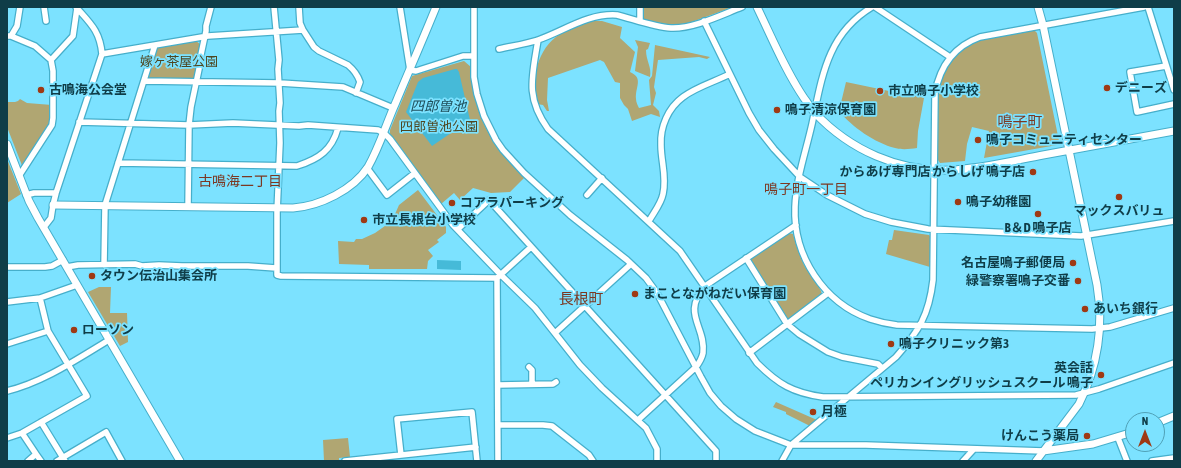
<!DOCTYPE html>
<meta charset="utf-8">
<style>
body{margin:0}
#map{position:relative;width:1181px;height:468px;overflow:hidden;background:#7ce2ff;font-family:"Asap Condensed",sans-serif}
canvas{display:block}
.frame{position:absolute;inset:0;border:8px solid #0f3d48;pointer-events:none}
.north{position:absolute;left:1125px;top:412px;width:40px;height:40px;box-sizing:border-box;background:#7ce2ff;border:1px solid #50a0b6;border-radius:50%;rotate:0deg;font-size:11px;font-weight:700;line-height:16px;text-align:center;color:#0f3d48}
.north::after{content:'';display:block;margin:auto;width:14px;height:18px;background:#9f3913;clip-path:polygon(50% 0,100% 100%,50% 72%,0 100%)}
</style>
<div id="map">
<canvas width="1181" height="468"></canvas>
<div class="frame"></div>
<div class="north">N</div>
</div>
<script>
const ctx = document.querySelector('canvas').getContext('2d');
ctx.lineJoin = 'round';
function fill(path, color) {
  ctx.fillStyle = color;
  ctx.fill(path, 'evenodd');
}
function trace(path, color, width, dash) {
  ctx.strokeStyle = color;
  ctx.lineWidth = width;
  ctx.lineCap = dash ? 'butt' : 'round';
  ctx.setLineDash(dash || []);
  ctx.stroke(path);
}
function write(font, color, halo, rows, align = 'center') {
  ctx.font = font + ' "Asap Condensed","Noto Sans JP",sans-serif';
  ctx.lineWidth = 3.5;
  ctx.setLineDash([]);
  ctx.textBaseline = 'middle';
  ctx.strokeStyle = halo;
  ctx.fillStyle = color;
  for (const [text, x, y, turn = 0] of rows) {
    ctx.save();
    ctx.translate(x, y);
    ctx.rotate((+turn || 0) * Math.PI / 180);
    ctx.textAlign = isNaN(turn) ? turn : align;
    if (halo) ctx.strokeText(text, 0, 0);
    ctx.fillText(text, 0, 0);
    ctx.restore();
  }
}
const green = new Path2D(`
 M643,7H733L689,23L681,24H666L644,20L643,17Z
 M591,21H602L622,27L620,38L635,52L630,72C644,78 635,87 636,99C636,102 638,106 639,108L651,105L649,80L652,76L655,45L710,57L707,59L699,57L658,60L654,87L656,93L653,105L659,111L660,117L651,114L632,121L628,109L624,105L620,98V83L615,82L604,62L600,60L548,78L547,100L549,111H547L543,105L537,104C531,78 537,49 560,34C569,28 581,25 591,21Z
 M1033,29L1037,33L1059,141L1057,145L984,158L989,131L972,127L967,144L965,161L940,163L938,160V93C940,81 943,72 950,62C953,59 955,55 958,52C975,35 1010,34 1033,29Z
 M635,40L650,43L648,49L646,50C646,61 652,67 650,77L635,71L638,47Z
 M196,41L200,44L194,78L191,80L150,79L148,77L157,48Z
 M464,61L471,67C475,117 489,143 525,177L510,192L491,193L473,188L460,200L454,193L441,204L390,134V130L412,76Z
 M846,82L889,91L890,90L924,98L918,131L917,148C910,149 902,150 895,148C875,143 852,127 839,111Z
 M20,99L27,103L52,105L50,126L23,168L7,127V102H15L18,101Z
 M7,159L21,194L7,203Z
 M418,190L446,227V233L437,240L439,242L428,250L433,256L428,261L427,269H369V265L339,264L338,241L354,242L356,239H362L375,233L392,221L399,205Z
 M894,230L929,235L931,237L930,267L886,254L889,240H892Z
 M789,233L793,234C796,244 799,255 804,265C808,273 821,287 822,294L791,318H787L750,261V258Z
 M99,287H111L110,313H127L128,342L120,346L88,292Z
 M776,402L817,420L810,426L786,414V412L773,407Z
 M348,438L350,457L339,458V461H324L323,440Z`);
const water = new Path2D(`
 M455,69H457L459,72L470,120L432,146L406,112L418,82L423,78Z
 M437,260L461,261V270L437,269Z`);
const minor = new Path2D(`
 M44,7L46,21
 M274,7L279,60L278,69L280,103L279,111L280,143L277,212V275L281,276L497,278L531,247
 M299,7L300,23L303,30
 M400,7L410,70L416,71L463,56H474
 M474,7V77L477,94L484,116L496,140L503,150L524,173L570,215L627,260L646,278L657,293L701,377L710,393L721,406L736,419L755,431L791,445H866L1043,451
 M872,7C827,34 822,77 812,124C806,151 796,179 795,207C793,256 824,303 870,319C879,322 888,324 897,325L1092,329L1110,327L1174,308
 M875,7L950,57
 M1148,7L1174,90
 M640,21V7
 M704,21L749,113L759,130L774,149L800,177L827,195L865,214L891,222L928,229L1081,236L1174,221
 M7,36H11L35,46L51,60L53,71V118L52,125L19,176
 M11,36L17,26L20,7
 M538,40C532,77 525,97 548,129L680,251L757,363C778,384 793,393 823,397L1076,395L1099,389L1174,363
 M499,49C512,46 526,44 538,40C564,31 588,13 617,15C633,19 654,27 671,28C693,29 721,15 742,7
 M102,54L208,36L303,30L314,47L319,51L348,65C354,70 358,76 360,82L356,93
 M51,60L73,36L77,8
 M1166,66L1130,72L1137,112L1174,104
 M144,81L280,83L343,87L393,108
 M79,122L189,125L233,123L299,126L308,125L378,130L384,133L390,139L453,225L501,275L535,308L580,365L602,388L646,428L657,449V461
 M118,163L297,166C319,159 332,150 338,128
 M367,168L387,195L415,173
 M26,195L34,193H56
 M587,195L602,178
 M188,207L189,125L191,107L199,69V64L206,31V26L211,7
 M649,221C654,212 661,204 663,194C667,177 661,162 661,145C660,127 668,108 683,97C696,87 714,82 730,74
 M44,227L51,218L53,205L56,193L102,54C100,31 90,23 76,7
 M458,229L489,200L716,451V461
 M746,258L787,324L799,334L828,352L842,357L878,364L882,368
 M104,265L105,205L155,45
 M7,267H45L52,266L63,260
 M67,267L78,265L135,264L142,266L159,265L182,266H248L276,268
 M497,278L498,461
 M7,302L40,298L77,285
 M555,333L631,264
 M7,344L48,331
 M749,353L828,293
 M529,367L532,370V384
 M498,385L553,384L556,382
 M7,391C44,382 77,359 109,340
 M638,420L696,367C699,363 702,358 703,353C706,326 681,314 705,286L796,225
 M41,422L65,461
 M498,425H543L552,426L589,455L593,461
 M22,433L36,454L28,461
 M7,438L22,433L87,396L48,331L40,298
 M1118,438L1127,461
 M36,454L41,461
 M401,455L397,419L472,412L477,461
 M57,461L106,432L122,461
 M345,461L476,447
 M782,461L791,445L896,357C919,331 929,315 933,280L935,93C940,66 955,46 980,37L1144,7
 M963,461L974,449
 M1152,461L1174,458`);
const tertiary = new Path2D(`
 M757,7C772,38 785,70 804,98C808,103 811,109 815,113C850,150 899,172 950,170C981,169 1012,161 1043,155C1087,147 1130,139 1174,131
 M7,144L29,201L38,218L180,461
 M53,205L293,208C320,206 353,190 368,167C380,146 386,124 396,102C409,71 423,39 436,7
 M1157,423L1174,416
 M1043,451L1093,444L1133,432
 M1036,461L1079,404C1098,366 1104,327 1097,285L1043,25L1038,7`);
const markers = [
 [1107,88,4,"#9f3913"],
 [41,90,4,"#9f3913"],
 [880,91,4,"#9f3913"],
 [777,110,4,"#9f3913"],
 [978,140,4,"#9f3913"],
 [1033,172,4,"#9f3913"],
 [1119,197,4,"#9f3913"],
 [958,202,4,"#9f3913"],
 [452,203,4,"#9f3913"],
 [1038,214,4,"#9f3913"],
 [364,220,4,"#9f3913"],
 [1073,263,4,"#9f3913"],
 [92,276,4,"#9f3913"],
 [1078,281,4,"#9f3913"],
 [635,294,4,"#9f3913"],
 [1085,309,4,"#9f3913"],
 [74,330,4,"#9f3913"],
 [891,344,4,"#9f3913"],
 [1101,375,4,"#9f3913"],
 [813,412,4,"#9f3913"],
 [1087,436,4,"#9f3913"]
];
const parkNames = [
 ["嫁ヶ茶屋公園",179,62],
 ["四郎曽池公園",439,127]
];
const poiNames = [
 ["デニーズ",1115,88],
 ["古鳴海公会堂",49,90],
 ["市立鳴子小学校",888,91],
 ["鳴子清涼保育園",785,110],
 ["鳴子コミュニティセンター",986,140],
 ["からあげ専門店 からしげ 鳴子店",1025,172,"right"],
 ["鳴子幼稚園",966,202],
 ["コアラパーキング",460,203],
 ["マックスバリュ",1119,211,"center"],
 ["市立長根台小学校",372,220],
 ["B＆D 鳴子店",1038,228,"center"],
 ["名古屋鳴子郵便局",1065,263,"right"],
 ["タウン伝治山集会所",100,276],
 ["緑警察署鳴子交番",1070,281,"right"],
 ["まことながねだい保育園",643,294],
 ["あいち銀行",1093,309],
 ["ローソン",82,330],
 ["鳴子クリニック第3",899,344],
 ["英会話",1093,368,"right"],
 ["ペリカンイングリッシュスクール 鳴子",1093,383,"right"],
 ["月極",821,412],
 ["けんこう薬局",1079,436,"right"]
];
const waterNames = [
 ["四郎曽池",438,107]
];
const neighbourhoodNames = [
 ["古鳴海二丁目",240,182],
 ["鳴子町一丁目",806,190]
];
const quarterNames = [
 ["鳴子町",1020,122],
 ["長根町",581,299]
];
fill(green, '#b0a672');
fill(water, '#46bad8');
trace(minor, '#46afcb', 8);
trace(tertiary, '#46afcb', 9);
trace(minor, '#fff', 5.5);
trace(tertiary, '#fff', 7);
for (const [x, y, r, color] of markers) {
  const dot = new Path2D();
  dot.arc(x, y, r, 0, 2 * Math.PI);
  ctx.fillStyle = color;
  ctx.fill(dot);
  trace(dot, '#7ce2ff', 1.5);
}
write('13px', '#4e4621', '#7ce2ff', parkNames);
write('bold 13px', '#0f3d48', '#7ce2ff', poiNames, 'left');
write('italic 14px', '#21515e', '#7ce2ff', waterNames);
write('14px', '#7b3822', '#7ce2ff', neighbourhoodNames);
write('15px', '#7b3822', '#7ce2ff', quarterNames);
</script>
